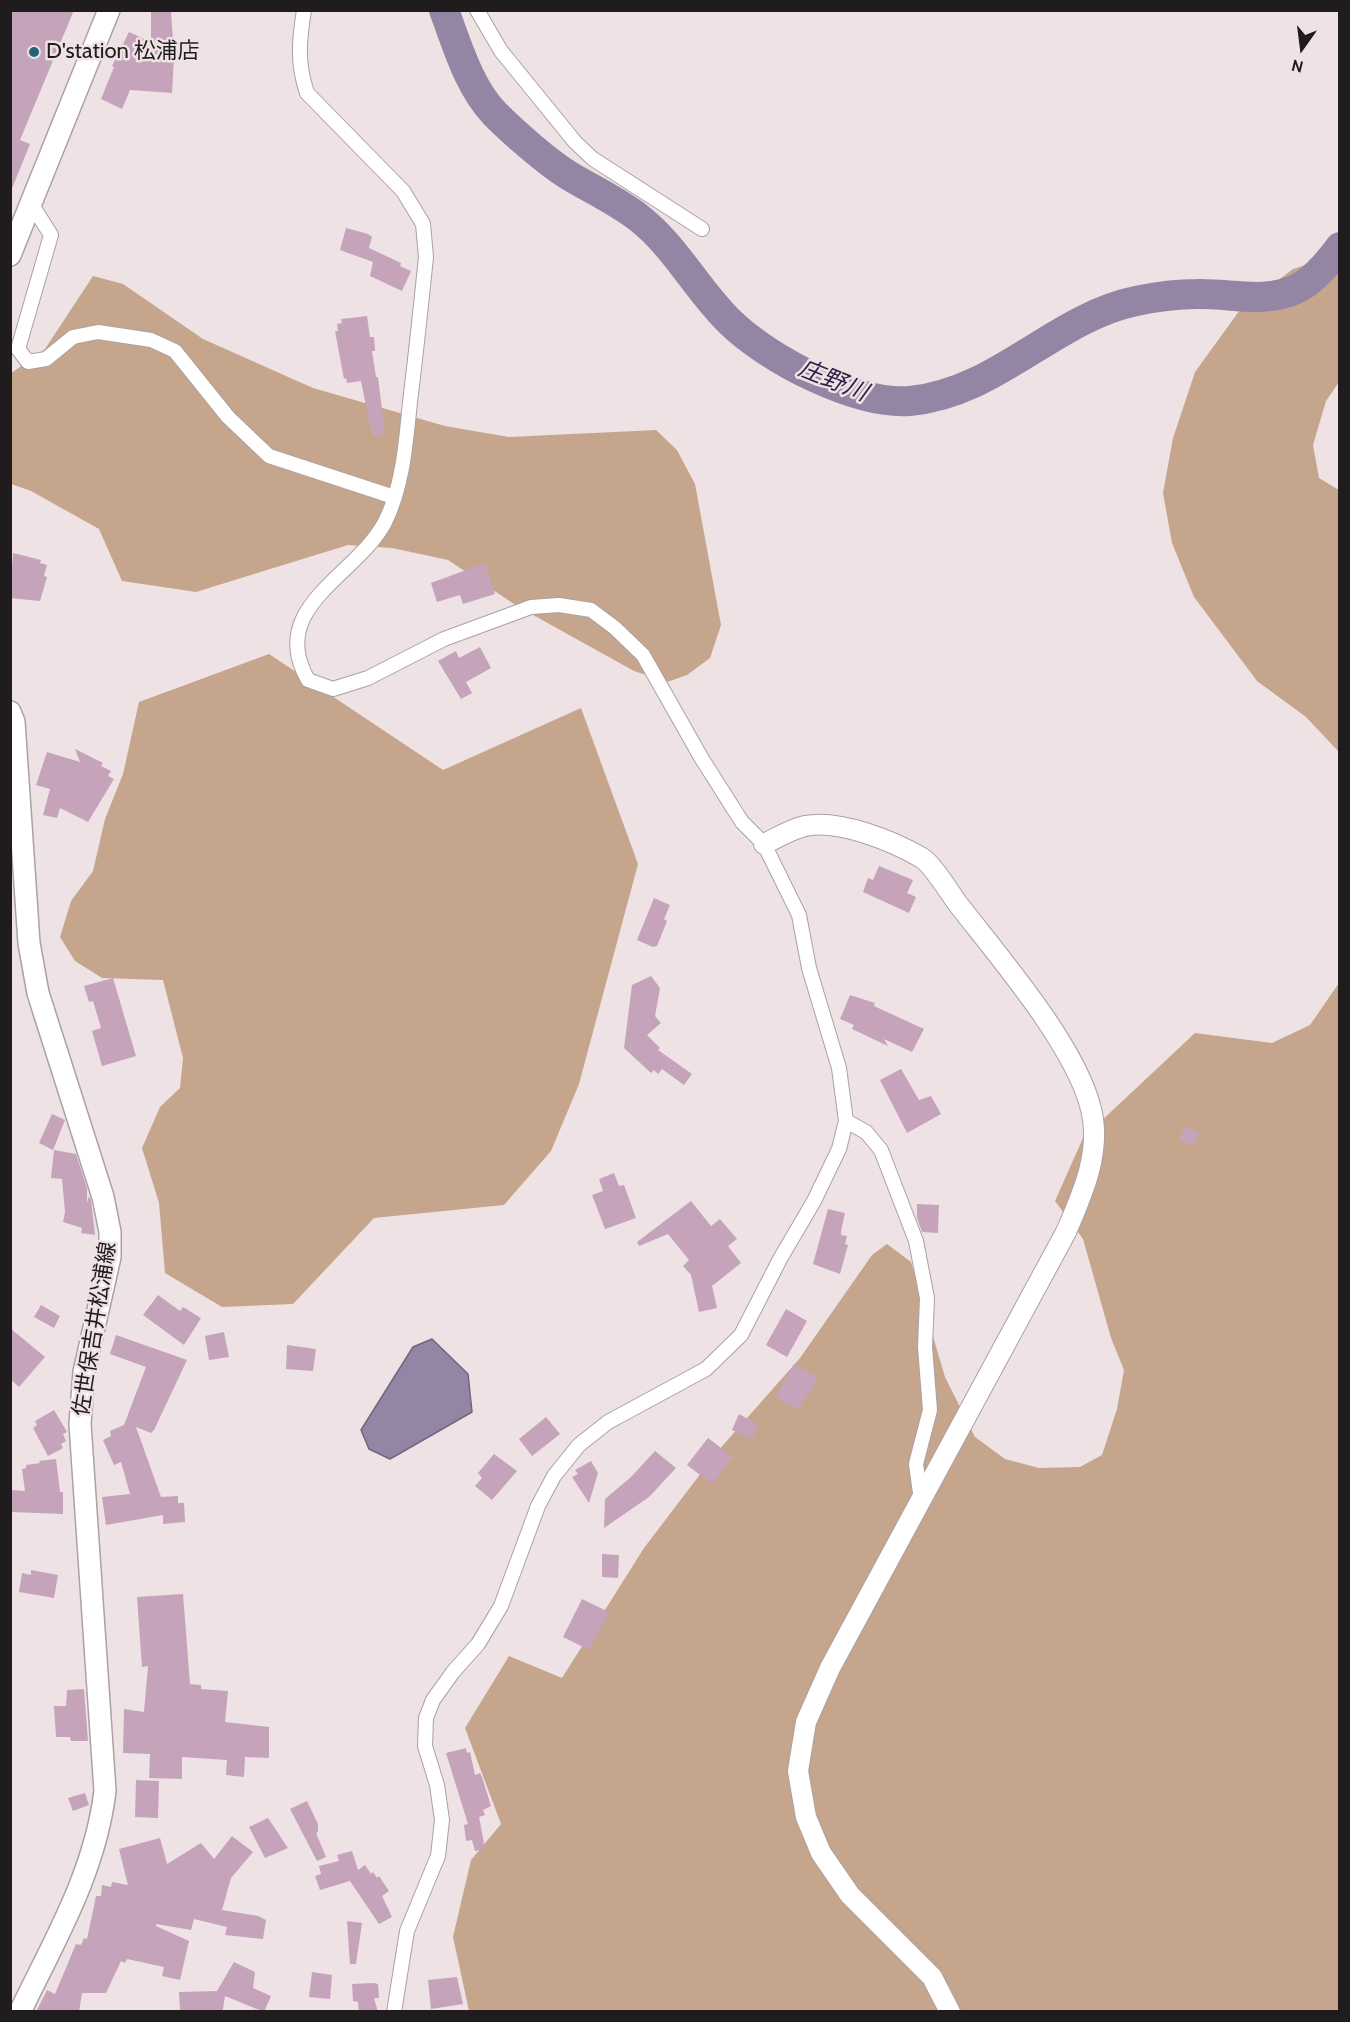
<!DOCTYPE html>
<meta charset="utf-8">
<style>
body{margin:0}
#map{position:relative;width:1350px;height:2022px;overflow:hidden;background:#efe2e4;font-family:Cabin,sans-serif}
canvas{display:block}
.frame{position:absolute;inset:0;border:12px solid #201c1d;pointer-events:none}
.north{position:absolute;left:1272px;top:18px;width:60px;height:60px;-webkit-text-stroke:4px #efe2e4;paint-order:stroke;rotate:194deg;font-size:16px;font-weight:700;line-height:24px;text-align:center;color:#201c1d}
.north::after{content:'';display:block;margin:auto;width:21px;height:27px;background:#201c1d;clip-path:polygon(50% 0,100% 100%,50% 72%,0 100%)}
</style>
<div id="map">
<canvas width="1350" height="2022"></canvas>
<div class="frame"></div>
<div class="north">N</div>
</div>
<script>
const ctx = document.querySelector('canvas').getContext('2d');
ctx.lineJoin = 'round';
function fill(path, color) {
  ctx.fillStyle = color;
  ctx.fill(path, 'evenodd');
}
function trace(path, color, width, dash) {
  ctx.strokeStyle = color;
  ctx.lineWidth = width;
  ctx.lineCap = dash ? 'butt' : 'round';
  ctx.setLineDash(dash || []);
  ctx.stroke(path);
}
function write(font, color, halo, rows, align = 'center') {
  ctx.font = font + ' Cabin,"Noto Sans JP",sans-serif';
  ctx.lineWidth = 5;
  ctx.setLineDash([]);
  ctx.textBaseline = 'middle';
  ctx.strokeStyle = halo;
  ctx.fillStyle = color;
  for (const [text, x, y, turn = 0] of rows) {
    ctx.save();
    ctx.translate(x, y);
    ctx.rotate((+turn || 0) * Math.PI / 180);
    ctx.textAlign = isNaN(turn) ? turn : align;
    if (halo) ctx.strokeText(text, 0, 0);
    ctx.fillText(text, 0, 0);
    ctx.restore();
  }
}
const forest = new Path2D(`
 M1339,254V382L1326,401L1313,445L1319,478L1339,490V752L1306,717L1257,681L1194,597L1172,543L1163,493L1173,438L1195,372L1242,307L1293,269Z
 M93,276L123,284L203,339L313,388L445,426L509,437L656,430L677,450L695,484L721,625L710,658L687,675L667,682L634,671L517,606L448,560L392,548L348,545L196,592L122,581L99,529L31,491L11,484L10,374L45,349Z
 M269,654L443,770L581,708L638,864L579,1084L551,1151L504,1205L374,1218L293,1304L222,1307L165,1273L159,1203L142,1148L160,1107L180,1088L183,1058L163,980L102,978L75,961L60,937L71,901L93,871L105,819L123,774L139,702Z
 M1339,983V2011H469L453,1937L471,1860L501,1824L465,1728L509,1656L562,1678L644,1548L717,1452L800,1358L872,1255L887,1244L911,1262L945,1377L975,1437L1005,1459L1039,1468L1080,1467L1102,1455L1117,1409L1124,1370L1111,1338L1083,1239L1055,1201L1083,1138L1195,1033L1272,1043L1310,1025Z`);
const water = new Path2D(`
 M432,1339L468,1374L472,1412L390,1459L369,1449L361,1430L413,1347Z`);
const river = new Path2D(`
 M444,10C457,45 469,87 495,114C513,132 547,162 568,175C591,189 617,201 639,218C676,247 697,290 730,322C769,360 856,405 910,401C997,393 1054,318 1136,301C1155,297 1178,294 1197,294C1230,293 1265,304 1296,289C1313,281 1329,262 1340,247`);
const building = new Path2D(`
 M10,10H74L20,140L30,144L11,191Z
 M151,10H171L174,57L172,93L130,90L122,109L101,99L114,67L112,66L129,32L151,42Z
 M346,228L368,234L372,237L369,248L401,263L400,266L411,271L402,291L370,276L373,262L340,250Z
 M367,316L370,337H374L375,351H372L376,377H378L385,434L372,436L361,381L347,383L346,378L344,379L335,331H338L337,324L342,323L341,319Z
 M13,553L41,560L40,563L47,565L44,576L47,577L40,601L10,598Z
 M485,563L495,594L463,604L460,595L437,602L431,583Z
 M480,647L491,668L466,682L472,693L461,699L438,661L456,651L459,658Z
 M75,749L103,763L101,766L111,771L108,776L114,779L88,822L60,808L57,818L43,815L50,789L36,785L47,752L80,762Z
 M879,866L913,880L907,893L916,897L909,913L863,892L868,878L873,880Z
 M654,898L670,905L664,919L667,921L657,946L653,947L637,940Z
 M651,976L660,988L655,1016L661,1023L647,1035L660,1048L658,1050L692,1074L684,1085L662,1069L658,1074L654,1070L651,1073L624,1048L632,985Z
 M113,978L136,1056L102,1066L92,1031L101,1028L93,1001L89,1002L84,986Z
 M850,995L875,1003L874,1006L924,1029L912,1052L884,1039L888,1046L852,1029L854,1025L840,1019Z
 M901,1069L919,1100L931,1096L941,1114L907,1133L880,1080Z
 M52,1114L65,1120L53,1150L39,1143Z
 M1185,1126L1200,1133L1194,1146L1179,1139Z
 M54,1150L76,1154L87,1188V1203L89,1196L91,1200L95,1235L81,1233L82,1228L63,1222L65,1212L62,1179L51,1178Z
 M614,1173L619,1186L624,1185L636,1218L605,1229L592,1195L603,1191L599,1179Z
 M691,1201L711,1226L720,1219L737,1239L728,1246L741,1263L712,1286L717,1308L699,1312L691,1275L683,1266L689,1260L668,1234L639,1246L637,1242Z
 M917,1204L939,1205L938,1233L922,1232L917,1218Z
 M828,1209L845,1213L841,1231V1235L847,1236L845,1244L848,1245L840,1274L813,1264Z
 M158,1295L180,1311L183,1307L201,1318L184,1345L143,1315Z
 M41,1305L60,1316L54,1328L34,1317Z
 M786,1309L807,1321L787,1357L766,1345Z
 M10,1328L45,1357L19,1387L10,1379Z
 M224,1332L229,1357L209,1360L205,1336Z
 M116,1335L187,1360L154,1430L151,1433L136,1427L161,1497L178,1496V1503H184L185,1522L163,1524V1515L106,1525L102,1497L130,1494L121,1462L114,1465L103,1440L111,1436L110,1431L124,1425L146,1367L110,1354Z
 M287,1345L316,1349L313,1371L286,1369Z
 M794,1364L818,1378L798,1410L775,1397Z
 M54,1410L67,1432L63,1434L66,1441L61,1444L63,1448L48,1456L33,1428L37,1425L35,1421Z
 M739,1414L758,1425L752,1439L732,1430Z
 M546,1417L560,1434L532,1456L519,1439Z
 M708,1438L733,1457L712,1484L687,1465Z
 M655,1451L676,1468L649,1497L604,1528L605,1499L631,1477Z
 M494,1454L517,1471L492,1500L475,1486L482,1478L478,1473Z
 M56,1459L60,1492H63V1514L10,1512V1490L25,1491L22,1469L26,1468V1465L40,1463L39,1461Z
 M591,1461L598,1473L589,1503L572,1477L578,1474L575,1470Z
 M602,1554L619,1555L618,1578L602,1577Z
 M31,1570L58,1575L54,1598L19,1592L22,1573L31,1575Z
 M183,1594L190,1684L201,1685V1689L228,1691L225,1722L269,1727V1758L245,1757L244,1777L226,1775L227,1760L182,1757V1779L149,1778L150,1754L123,1753L124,1709L144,1712L148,1666L142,1667L137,1597Z
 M582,1599L609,1612L589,1650L563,1637Z
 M84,1689L88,1741H71L70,1737H56L54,1706H66L67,1690Z
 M466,1748L467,1753L470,1752L475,1775L480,1773L482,1777L491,1806L483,1810L485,1815L479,1817L485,1849L475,1851L472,1840L466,1841L464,1825L468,1824L446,1753Z
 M136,1780L159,1781L158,1818L135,1817Z
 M85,1793L89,1805L73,1811L68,1798Z
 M307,1801L318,1824V1832L316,1833L326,1857L317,1861L290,1809Z
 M268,1818L288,1848L265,1858L249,1827Z
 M232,1836L253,1852L231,1878L222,1910L258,1916L266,1920L263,1939L225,1935L227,1927L194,1919L191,1930L156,1924V1926L189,1941L180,1980L162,1976L164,1967L127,1959L125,1963L121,1961L106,1993H82L79,2012H36L47,1990L55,1994L76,1944L81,1945L84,1938L87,1939L96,1896H101L102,1885L111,1887L112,1882L128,1885L119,1849L160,1838L167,1864L201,1843L214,1859Z
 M352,1851L358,1870L365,1865L371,1874L373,1872L377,1878L379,1876L389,1891L382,1896L392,1917L379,1924L350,1881L320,1890L315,1876L321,1874L319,1866L339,1861L337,1855Z
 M347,1921L362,1923L356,1964H350Z
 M234,1962L255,1972L253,1988L271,1996L264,2012L225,1996L223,2009L220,2012L180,2010L179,1992L217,1991Z
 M312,1972L332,1975L330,1999L309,1997Z
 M457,1977L463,2004L431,2009L428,1980Z
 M374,1983L378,1984L379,1998H374L378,2012H359L358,2002L353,2001L352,1984Z`);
const street = new Path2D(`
 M304,10C299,41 297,63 307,93L403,191L423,224L426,257C421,305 416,354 410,402C406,442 403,486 385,522C357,576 266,607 308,680L333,689L368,678L444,639L531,607L559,605L591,610L615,628L643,655L702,759L742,822L764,844L799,915L809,968L839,1068L846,1121L839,1149L814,1201L780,1259L741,1335L706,1369L608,1422L579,1445L554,1476L538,1506L501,1606L478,1644L453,1672L433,1700L426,1718L425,1746L437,1785L442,1820L438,1856L407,1931L394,2012
 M477,10L501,51L575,142L593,159L702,229
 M32,205L51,235L18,349L28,362L46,359L73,337L98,332L151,340L175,351L228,417L269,456L394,497
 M846,1121L866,1132L881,1150L916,1241L927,1298L925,1347L930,1410L916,1464L921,1500`);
const secondary = new Path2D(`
 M764,844C777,838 791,829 805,826C839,819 893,841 922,858C933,865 949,892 958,904C999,957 1076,1046 1091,1109C1102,1151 1082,1195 1066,1232L830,1668L806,1722L798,1771L806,1817L821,1853L850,1895L932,1977L950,2012`);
const primary = new Path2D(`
 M10,255L109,10
 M10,712L14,722L29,943L38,993L103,1197L110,1232V1257L84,1372L80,1424L105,1791C95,1873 55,1939 20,2012`);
const markers = [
 [34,52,6,"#226477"]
];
const poiNames = [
 ["D'station 松浦店",46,52]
];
const streetNames = [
 ["佐世保吉井松浦線",95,1329,-81]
];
const waterNames = [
 ["庄野川",833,381,22]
];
fill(forest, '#c5a68c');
fill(water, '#9585a5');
trace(water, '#72667c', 1.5);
trace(river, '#9585a5', 30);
fill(building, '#c5a3bb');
trace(street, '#aca0a2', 16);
trace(secondary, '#aca0a2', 22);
trace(primary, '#aca0a2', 24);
trace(street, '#fff', 14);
trace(secondary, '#fff', 20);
trace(primary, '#fff', 21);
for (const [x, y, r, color] of markers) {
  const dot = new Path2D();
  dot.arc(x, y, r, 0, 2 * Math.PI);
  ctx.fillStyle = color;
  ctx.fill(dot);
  trace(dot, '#efe2e4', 2);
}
write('22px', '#201c1d', '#efe2e4', poiNames, 'left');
write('22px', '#201c1d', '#efe2e4', streetNames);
write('italic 24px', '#341c48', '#efe2e4', waterNames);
</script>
